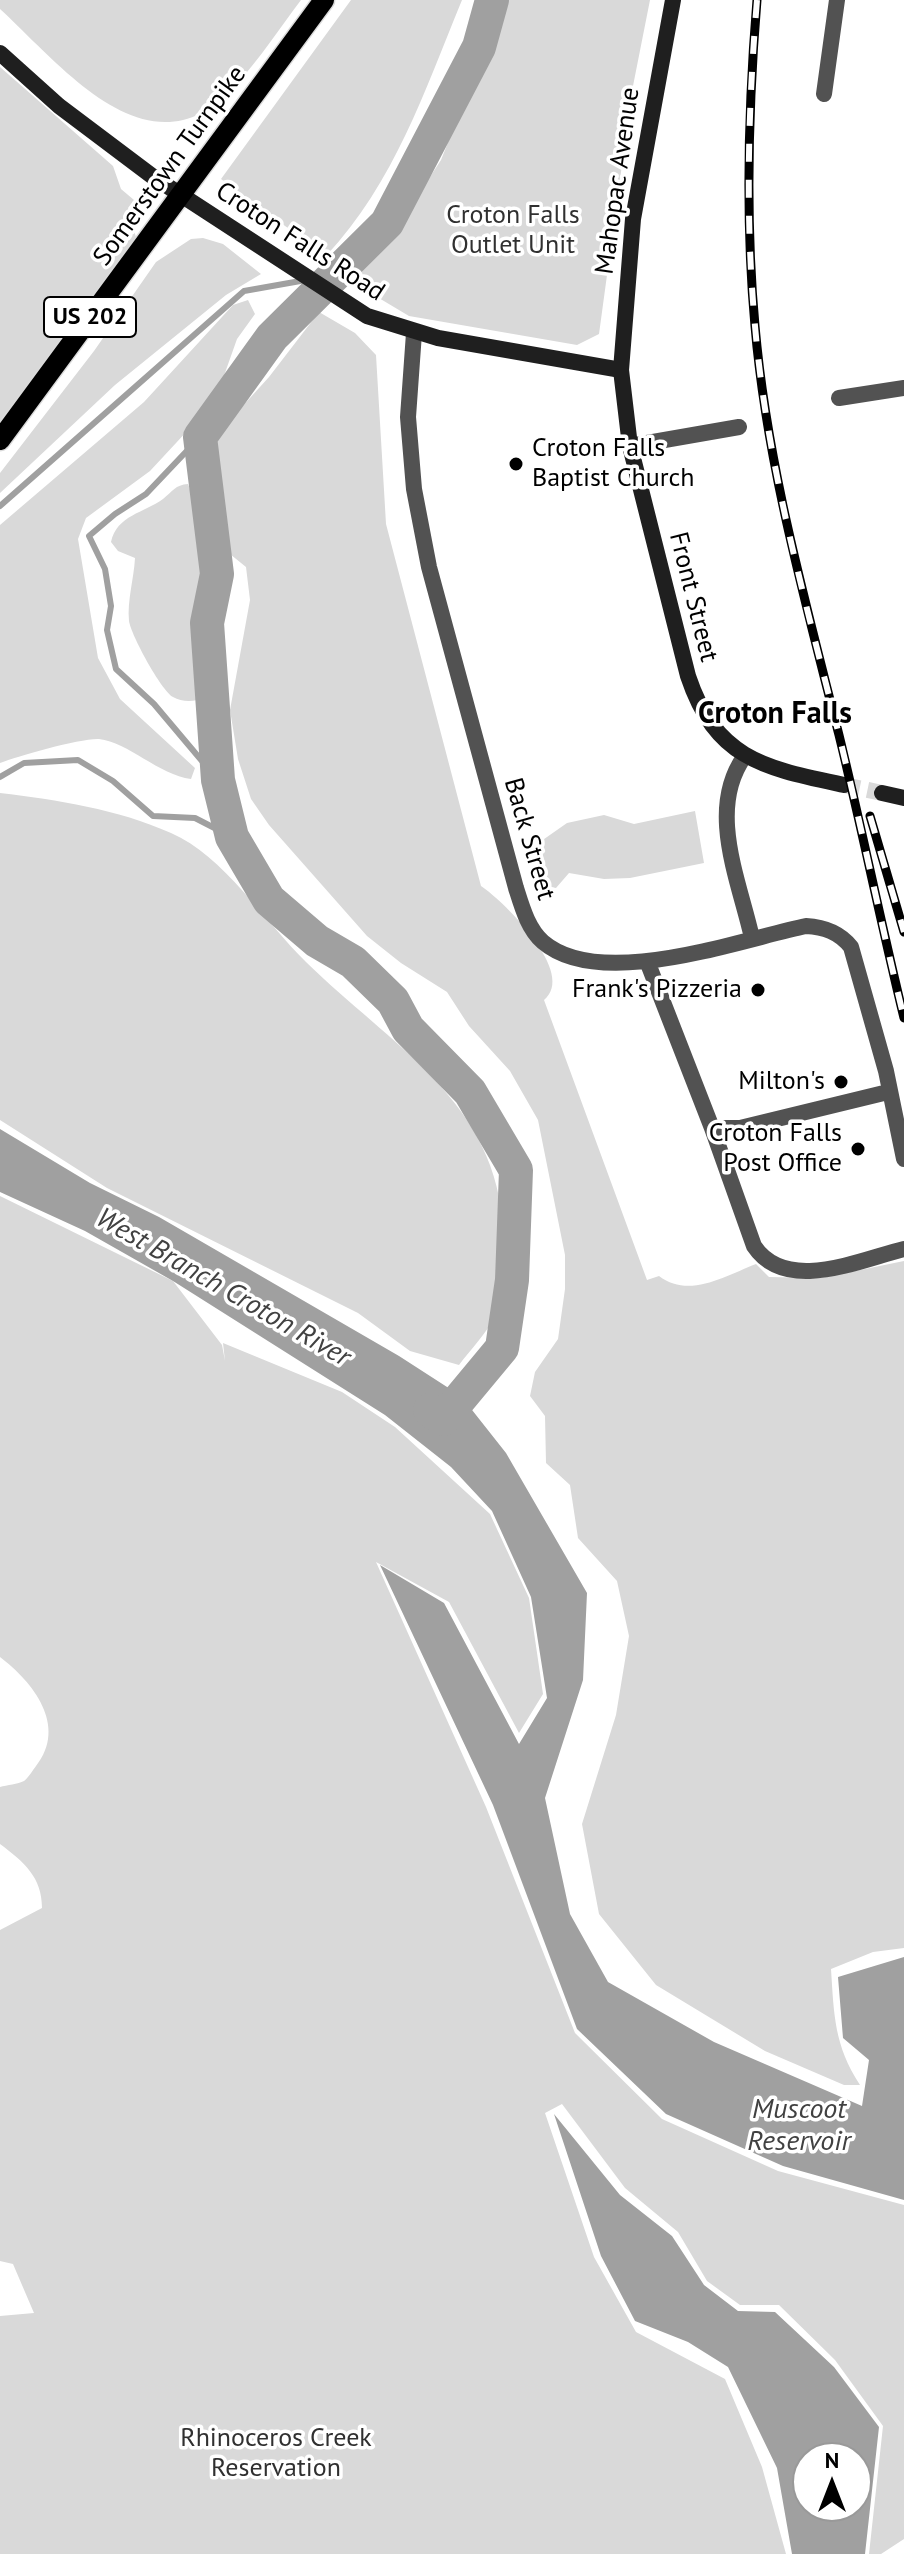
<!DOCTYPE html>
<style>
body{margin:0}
#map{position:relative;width:904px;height:2554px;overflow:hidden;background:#fff;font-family:"PT Sans",sans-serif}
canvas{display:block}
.north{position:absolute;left:792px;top:2442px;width:80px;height:80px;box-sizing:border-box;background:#fff;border:2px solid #999;border-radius:50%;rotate:0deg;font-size:22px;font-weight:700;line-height:32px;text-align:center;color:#000}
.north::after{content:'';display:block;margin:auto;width:28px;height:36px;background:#000;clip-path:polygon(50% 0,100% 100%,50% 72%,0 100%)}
</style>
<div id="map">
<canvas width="904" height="2554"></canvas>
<div class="north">N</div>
</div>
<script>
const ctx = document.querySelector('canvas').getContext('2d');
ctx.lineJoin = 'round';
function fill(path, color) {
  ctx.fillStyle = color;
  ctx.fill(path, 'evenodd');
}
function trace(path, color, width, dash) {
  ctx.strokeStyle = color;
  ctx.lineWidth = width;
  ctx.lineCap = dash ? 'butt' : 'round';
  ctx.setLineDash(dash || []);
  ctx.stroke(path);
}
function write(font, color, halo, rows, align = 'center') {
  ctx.font = font + ' "PT Sans",sans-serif';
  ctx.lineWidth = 7;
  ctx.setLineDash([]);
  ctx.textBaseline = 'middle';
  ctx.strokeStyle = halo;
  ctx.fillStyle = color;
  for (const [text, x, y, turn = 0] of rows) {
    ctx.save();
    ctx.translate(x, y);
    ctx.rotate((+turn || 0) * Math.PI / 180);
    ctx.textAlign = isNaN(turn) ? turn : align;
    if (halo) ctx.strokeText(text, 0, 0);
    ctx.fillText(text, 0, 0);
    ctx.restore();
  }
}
const green = new Path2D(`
 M0,0H301C280,28 260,58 237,84C152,181 65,69 0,9Z
 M351,0H462C424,92 395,182 326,256L221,179Z
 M505,0H650L632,91L599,334L577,345L409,316L347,279L383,249L441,160Z
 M0,67L113,166L121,189L134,200L128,208L137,241L0,421Z
 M203,238L223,244L261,274L226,295L115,385L0,493V473L94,351L156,262L191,239Z
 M248,300L255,314L237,339L215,401L150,471L86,518L78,539L98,658L120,699L195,768L191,779C159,775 128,742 99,739C81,738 18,756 0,763V525L144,402L233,305Z
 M319,312L355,333L376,355L386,524L481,886C506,903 577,974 544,1000L647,1280L659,1276C689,1299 725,1276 756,1264L769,1277L821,1278L904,1261V1948L873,1952L831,1969C834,2015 834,2045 860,2085H844L765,2051L656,1985L599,1914L582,1824L616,1715L629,1636L617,1581L578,1538L570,1485L546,1463L545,1416L530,1396L535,1372L558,1339L565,1289V1255L538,1120L510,1071L469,1026L447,992L401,963L367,936L269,825L251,799L238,759L230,710L250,600L246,567L225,550L211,441L269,377Z
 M188,484L199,514L204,551L193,627L199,651L197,700C189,702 180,701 173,697C161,690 131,635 129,621C127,601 134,578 135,558L118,551L111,542C117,515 144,513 163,499C173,491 175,485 188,484Z
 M0,793C58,800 117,809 171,833C223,855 266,923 306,962C389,1044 499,1102 503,1232C503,1257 507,1293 495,1316C487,1333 470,1350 459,1365L410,1351L358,1313L107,1188L0,1120Z
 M695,811L704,863L630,878L604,879L569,873L556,888L546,886L527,851L567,823L604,815L634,824Z
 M0,1196L173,1281L222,1345L225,1361L223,1343L342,1392L395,1427L490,1514L529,1598L543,1694L519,1733L449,1602L376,1562L486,1807L575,2033L662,2119L778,2171L904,2205V2539L881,2554H869L883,2426L835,2360L779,2305H740L707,2281L678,2232L625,2188L562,2104L545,2113L594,2257L636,2332L725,2379L762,2467L786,2554H0V2316L34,2313L13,2264L0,2261V1930L42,1908C42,1877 24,1862 0,1844V1787C7,1785 18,1784 24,1781C28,1778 33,1770 36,1766C68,1726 33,1682 0,1657Z`);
const water = new Path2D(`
 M0,1129L90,1183L159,1217L399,1356L461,1396L506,1453L587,1593L583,1680L545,1798L570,1914L608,1982L714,2042L862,2106L869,2060L843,2038L838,1977L904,1957V2200L783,2166L666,2114L577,2029L493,1805L380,1565L444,1603L519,1744L547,1698L531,1597L492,1511L451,1467L385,1415L173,1281L85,1231L0,1192Z
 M554,2114L620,2195L672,2236L704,2285L738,2311L775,2312L834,2367L879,2427L865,2554H792L777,2468L728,2367L688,2342L635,2321L601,2256ZM808,2458H856V2506H808Z`);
const stream = new Path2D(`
 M317,278L340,273
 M200,437L146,494L115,514L89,536L105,569L111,606L107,630L116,669L154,704L218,780
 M0,506L244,291L306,280
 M0,777L24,763L78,760L113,781L153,816L195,818L232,837`);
const river = new Path2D(`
 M430,1410L443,1419L502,1348L512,1280L516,1170L470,1092L408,1029L393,1001L353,962L317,941L269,900L232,837L218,780L207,623L217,574L200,437L272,337L387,223L479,47L492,0`);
const secondaryTunnel = new Path2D(`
 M844,785L882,793`);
const street = new Path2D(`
 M824,94L837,0
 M414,333L408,417L414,489L429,567L516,888C522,907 528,929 543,942C600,991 739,940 806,926C824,927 839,932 851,947L886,1071L904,1159
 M839,398L904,388
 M630,446L739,427
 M744,757C707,810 739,880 752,938
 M647,961L712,1128L754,1246C786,1294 859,1260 904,1249
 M712,1128H740L888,1092`);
const secondary = new Path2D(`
 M673,0L633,219L621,370L630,446L688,676C716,760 765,768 844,785
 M0,53L59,106L152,176L367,316L438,338L621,370
 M882,793L904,798`);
const primary = new Path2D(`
 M0,440L324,0`);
const rail = new Path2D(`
 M757,0C748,109 745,217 755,326C767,465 805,600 839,735C862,829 881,924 904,1018
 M870,816L904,932`);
const markers = [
 [516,464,8,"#000"],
 [758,990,8,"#000"],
 [841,1082,8,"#000"],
 [858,1149,8,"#000"]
];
const shields = [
 [90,317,92]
];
const shieldNames = [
 ["US 202",90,317]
];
const streetNames = [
 ["Somerstown Turnpike",170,166,-54],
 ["Mahopac Avenue",618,181,-82],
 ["Croton Falls Road",300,242,33],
 ["Front Street",693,597,76],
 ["Back Street",529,839,74]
];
const parkNames = [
 ["Croton Falls",513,216],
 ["Outlet Unit",513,246],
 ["Rhinoceros Creek",276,2439],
 ["Reservation",276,2469]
];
const poiNames = [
 ["Croton Falls",532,449,"left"],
 ["Baptist Church",532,479,"left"],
 ["Frank's Pizzeria",742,990],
 ["Milton's",825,1082],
 ["Croton Falls",842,1134],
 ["Post Office",842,1164]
];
const waterNames = [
 ["West Branch Croton River",223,1288,30],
 ["Muscoot",799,2110],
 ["Reservoir",799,2142]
];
const quarterNames = [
 ["Croton Falls",775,714]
];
fill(green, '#d9d9d9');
fill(water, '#a0a0a0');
trace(stream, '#a0a0a0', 6);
trace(river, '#a0a0a0', 34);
trace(secondaryTunnel, '#d9d9d9', 16, [16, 8]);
trace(primary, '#dbdbdb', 23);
trace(street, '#525252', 16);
trace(secondary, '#1f1f1f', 16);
trace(primary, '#000', 20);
trace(rail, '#000', 9);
trace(rail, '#fff', 6, [18]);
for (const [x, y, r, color] of markers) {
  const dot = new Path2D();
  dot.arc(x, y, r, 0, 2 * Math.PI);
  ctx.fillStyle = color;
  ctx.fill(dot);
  trace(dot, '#fff', 3);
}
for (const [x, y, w] of shields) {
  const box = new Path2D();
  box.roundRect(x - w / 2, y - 20, w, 40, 6);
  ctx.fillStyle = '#fff';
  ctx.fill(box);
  trace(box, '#000', 2);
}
write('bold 24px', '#000', null, shieldNames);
write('26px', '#000', '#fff', streetNames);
write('26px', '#303030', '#fff', parkNames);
write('26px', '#000', '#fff', poiNames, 'right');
write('italic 28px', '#414141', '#fff', waterNames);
write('bold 30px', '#000', '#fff', quarterNames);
</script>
